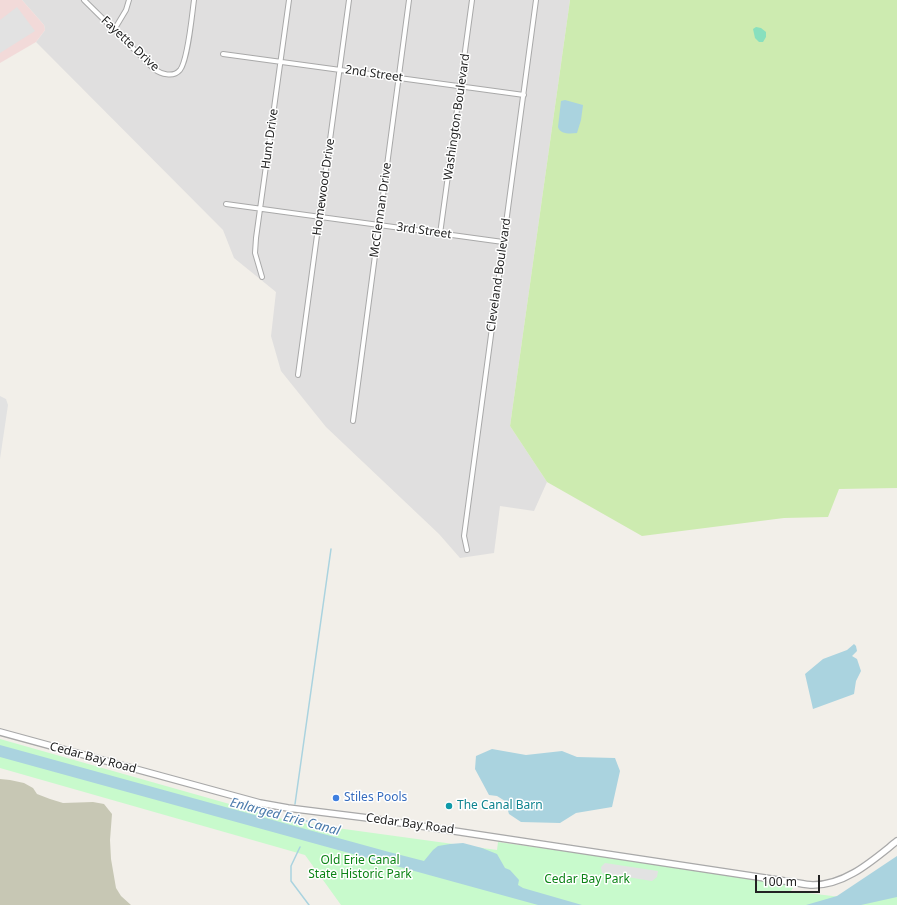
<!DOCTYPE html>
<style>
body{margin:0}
#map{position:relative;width:897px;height:905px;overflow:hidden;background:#f2efe9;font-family:"Noto Sans",sans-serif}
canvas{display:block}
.scale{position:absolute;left:755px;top:875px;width:65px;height:18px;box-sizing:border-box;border:2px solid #222;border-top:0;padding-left:5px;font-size:12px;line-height:14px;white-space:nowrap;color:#222;-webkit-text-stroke:3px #fff;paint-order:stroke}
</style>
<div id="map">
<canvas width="897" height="905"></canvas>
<div class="scale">100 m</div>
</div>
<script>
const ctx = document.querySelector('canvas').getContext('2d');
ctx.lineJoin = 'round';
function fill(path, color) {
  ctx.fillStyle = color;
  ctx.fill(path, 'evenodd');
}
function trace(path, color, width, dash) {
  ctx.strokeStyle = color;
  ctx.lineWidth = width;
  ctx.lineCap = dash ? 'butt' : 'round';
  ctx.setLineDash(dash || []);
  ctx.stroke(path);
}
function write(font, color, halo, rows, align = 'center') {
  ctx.font = font + ' "Noto Sans",sans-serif';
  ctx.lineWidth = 3;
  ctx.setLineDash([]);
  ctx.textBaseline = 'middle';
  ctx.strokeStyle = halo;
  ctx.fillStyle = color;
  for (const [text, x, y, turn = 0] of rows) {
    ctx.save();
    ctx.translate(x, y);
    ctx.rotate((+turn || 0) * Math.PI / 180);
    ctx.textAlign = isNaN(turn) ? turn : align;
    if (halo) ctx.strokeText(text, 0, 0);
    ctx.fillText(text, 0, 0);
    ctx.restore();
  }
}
const residential = new Path2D(`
 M22,0H570L510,426L547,482L534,511L500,506L494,553L460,558L439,534L326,427L281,371L271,336L276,292L234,258L223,230L36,42L45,30L44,25Z`);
const commercial = new Path2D(`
 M0,0H22L44,25L45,30L36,42L0,63Z`);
const construction = new Path2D(`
 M0,779L10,780L24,783L33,788L37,794L50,799L63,803L93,802L104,804L112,814L110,840L111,859L116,888L121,896L131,905H0Z`);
const grass = new Path2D(`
 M570,0H897V488L839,489L828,517L784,518L642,536L547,482L510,426Z`);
const park = new Path2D(`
 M0,739L293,822L497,850L498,842L692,869L794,886L791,891L849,898L897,864V905H341L305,855L0,768Z`);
const pitch = new Path2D(`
 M756,27L761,28L766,32V37L763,42H759L755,38L753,29Z`);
const parking = new Path2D(`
 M17,7L35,31L0,53V20Z
 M0,396L6,399L8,405L0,459Z
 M605,863L658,871L657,877L652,881L602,873L601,867Z`);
const water = new Path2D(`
 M565,100L583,105L581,120L577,133C569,134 560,134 558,127L561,101Z
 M854,644L856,646L857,651L852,656L857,659L861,671L856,681L854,694L813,709L805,674L823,659L847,650Z
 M0,745L389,852L424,861L433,850L438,846L450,844L463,843L482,848L497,854L505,868L510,870L519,880L518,885L523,888L582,905H538L0,757Z
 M492,749L526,755L562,751L577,757L615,758L620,771L612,807L576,813L560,823L521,822L509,814L505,801L497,796L489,795L475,769L476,756Z
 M897,856V897L861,905H806L837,896Z`);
const stream = new Path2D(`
 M295,804L331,549
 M293,816L309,822
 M300,847L291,866V881L309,905`);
const minor = new Path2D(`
 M84,0L154,69C161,74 173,78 180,70C188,60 192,14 194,0
 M114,30L126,10L129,0
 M223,54L524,95
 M226,204L503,242
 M440,234L472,0
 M262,277L255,253L256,238L289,0
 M298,375L349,0
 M353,421L409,0
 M467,550L464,536L536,0`);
const tertiary = new Path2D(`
 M0,732L260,803L288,808L368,818L798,883C803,884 808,885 813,885C846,885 873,860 897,841`);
const markers = [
 [336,798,4,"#3f7fe0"],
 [449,806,4,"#0f9aa8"]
];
const streetNames = [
 ["Fayette Drive",130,44,43],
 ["2nd Street",374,74,8],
 ["Washington Boulevard",457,117,-82],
 ["Hunt Drive",270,139,-82],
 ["Homewood Drive",324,187,-82],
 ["McClennan Drive",381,210,-82],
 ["3rd Street",424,231,8],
 ["Cleveland Boulevard",499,275,-82],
 ["Cedar Bay Road",93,758,15],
 ["Cedar Bay Road",410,824,8]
];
const shopNames = [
 ["Stiles Pools",344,798]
];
const cultureNames = [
 ["The Canal Barn",457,806]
];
const parkNames = [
 ["Old Erie Canal",360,861],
 ["State Historic Park",360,875],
 ["Cedar Bay Park",587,880]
];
const waterNames = [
 ["Enlarged Erie Canal",285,817,15]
];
fill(residential, '#e0dfdf');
fill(commercial, '#f2dad9');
fill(construction, '#c7c7b4');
fill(grass, '#cdebb0');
fill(park, '#c8facc');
fill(pitch, '#88e0be');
fill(parking, '#e2e2e2');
fill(water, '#aad3df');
trace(stream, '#aad3df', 1.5);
trace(minor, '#a9a9a9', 6);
trace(tertiary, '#a9a9a9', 8);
trace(minor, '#fff', 4);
trace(tertiary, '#fff', 5.5);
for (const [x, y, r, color] of markers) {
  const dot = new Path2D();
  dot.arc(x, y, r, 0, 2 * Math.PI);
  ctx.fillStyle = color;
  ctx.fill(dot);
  trace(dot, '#fff', 1.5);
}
write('12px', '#222', '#fff', streetNames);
write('12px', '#366cbe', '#fff', shopNames, 'left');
write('12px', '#0d838f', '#fff', cultureNames, 'left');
write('12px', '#0c8416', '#fff', parkNames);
write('italic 13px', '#4a7aab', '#fff', waterNames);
</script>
